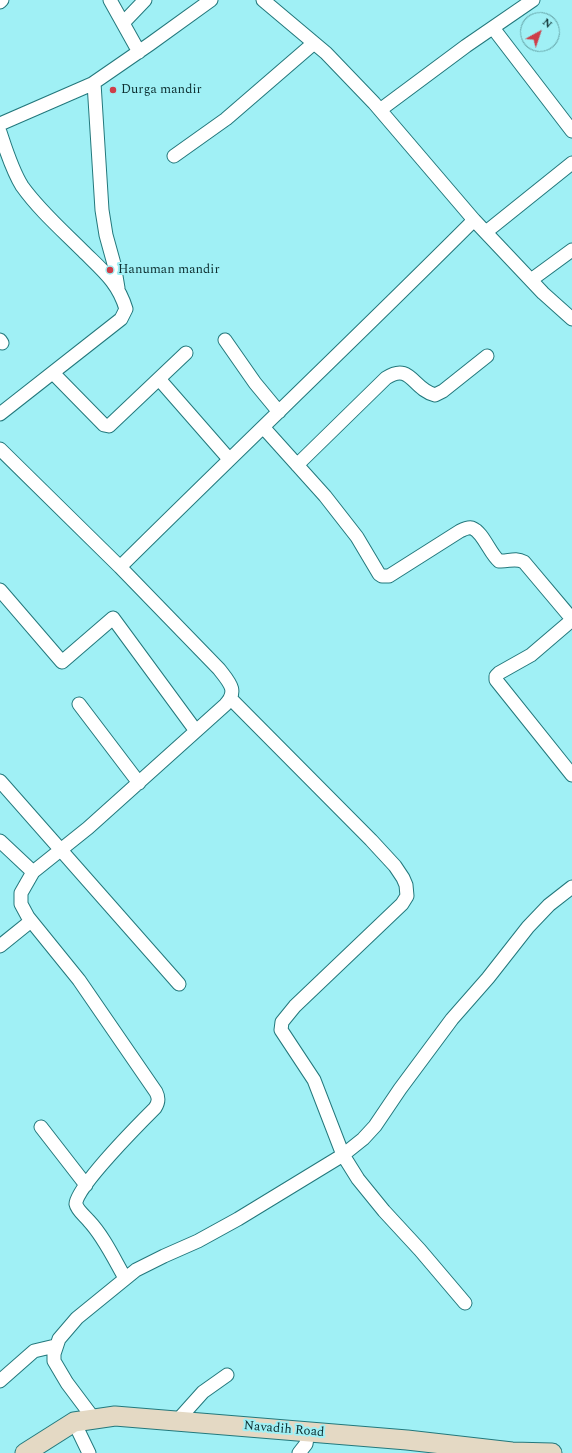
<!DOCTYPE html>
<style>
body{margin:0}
#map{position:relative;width:572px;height:1453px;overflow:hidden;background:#a0f0f5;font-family:Spectral,serif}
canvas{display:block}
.north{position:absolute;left:520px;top:12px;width:40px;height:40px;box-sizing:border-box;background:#a0f0f5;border:1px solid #65a3a7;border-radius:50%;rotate:40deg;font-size:11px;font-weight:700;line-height:16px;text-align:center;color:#0d2f31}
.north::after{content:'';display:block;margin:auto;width:14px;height:18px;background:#ce3e49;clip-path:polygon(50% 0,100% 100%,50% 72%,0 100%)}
</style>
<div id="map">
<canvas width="572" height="1453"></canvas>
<div class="north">N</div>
</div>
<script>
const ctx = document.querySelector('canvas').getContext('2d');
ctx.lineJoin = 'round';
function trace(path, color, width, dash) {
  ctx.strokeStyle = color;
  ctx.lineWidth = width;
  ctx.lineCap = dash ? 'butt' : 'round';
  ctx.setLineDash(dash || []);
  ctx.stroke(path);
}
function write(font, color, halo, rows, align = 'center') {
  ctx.font = font + ' Spectral,serif';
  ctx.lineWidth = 4;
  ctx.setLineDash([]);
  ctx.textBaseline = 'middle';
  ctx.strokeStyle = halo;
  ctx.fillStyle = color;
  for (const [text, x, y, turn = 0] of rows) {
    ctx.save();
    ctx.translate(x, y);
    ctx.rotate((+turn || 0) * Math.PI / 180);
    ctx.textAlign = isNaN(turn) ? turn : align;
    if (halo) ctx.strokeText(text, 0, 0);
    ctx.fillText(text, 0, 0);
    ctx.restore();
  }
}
const street = new Path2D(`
 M110,0L139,52
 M263,0L326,53L374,103L474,220L543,293L572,319
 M0,2L2,0
 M123,23L145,0
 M493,28L572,131
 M94,83L102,210L106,235L114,264L118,288
 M380,110L466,46L533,0
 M0,124L92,84L150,44L211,0
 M0,132C6,150 12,170 22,186C39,210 62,230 83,251C102,270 118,282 126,309L121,319L0,414
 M174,156L226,119L314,43
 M486,232L572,163
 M531,280L572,250
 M0,340L2,343
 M225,340L255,383L279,412
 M53,373L104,425L109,426L186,353
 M159,379L229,459
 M263,427L325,496L357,537L379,574L382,576H389L460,531C464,529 468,527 472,528C483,532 490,554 499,561C508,562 515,557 524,562L572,619
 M0,449L120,567L219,669C229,682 239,691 225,705L88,828L33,872L21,893V904L28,917L79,980L156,1092C159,1098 159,1102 155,1108C143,1120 73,1190 76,1204C77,1210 85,1216 89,1221C104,1237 114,1259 125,1278
 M297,465L386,378C411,362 412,389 435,395L443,391L487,356
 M120,567C237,451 357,337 474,220
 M0,590L62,662L113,618L196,731
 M572,620L531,655L499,673L496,676V680L572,775
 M231,699L371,840L395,866L403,878L406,885L407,896L402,904L295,1006L282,1022L281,1030L314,1080L343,1155L358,1179L384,1211L420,1250L465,1303
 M79,704L139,783
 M0,781L179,984
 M0,841L33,872
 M0,946L31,921
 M41,1127L86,1185
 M0,1381L34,1351L55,1346
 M94,1419L67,1383L54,1361V1354L59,1339L77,1318L136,1270L164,1256L198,1241L238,1219L343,1155L363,1139L375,1126L400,1089L452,1019L488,978L528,927L549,905L572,887
 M177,1421L203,1392L227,1375
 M74,1422L89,1453
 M299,1453L306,1444L308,1432`);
const secondary = new Path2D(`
 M25,1453L74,1422L115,1416L407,1440L512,1452L552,1453`);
const markers = [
 [113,90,4,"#ce3e49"],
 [110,270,4,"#ce3e49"]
];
const poiNames = [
 ["Durga mandir",121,90],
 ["Hanuman mandir",118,270]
];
const streetNames = [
 ["Navadih Road",284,1430,5]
];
trace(street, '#23787c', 15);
trace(secondary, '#23787c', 21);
trace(street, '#fff', 13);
trace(secondary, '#e4d9c4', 19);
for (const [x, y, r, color] of markers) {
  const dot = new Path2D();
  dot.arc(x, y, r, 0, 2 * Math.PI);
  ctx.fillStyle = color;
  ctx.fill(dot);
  trace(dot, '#a0f0f5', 1.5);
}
write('13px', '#0d2f31', '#a0f0f5', poiNames, 'left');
write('13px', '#0d2f31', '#a0f0f5', streetNames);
</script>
